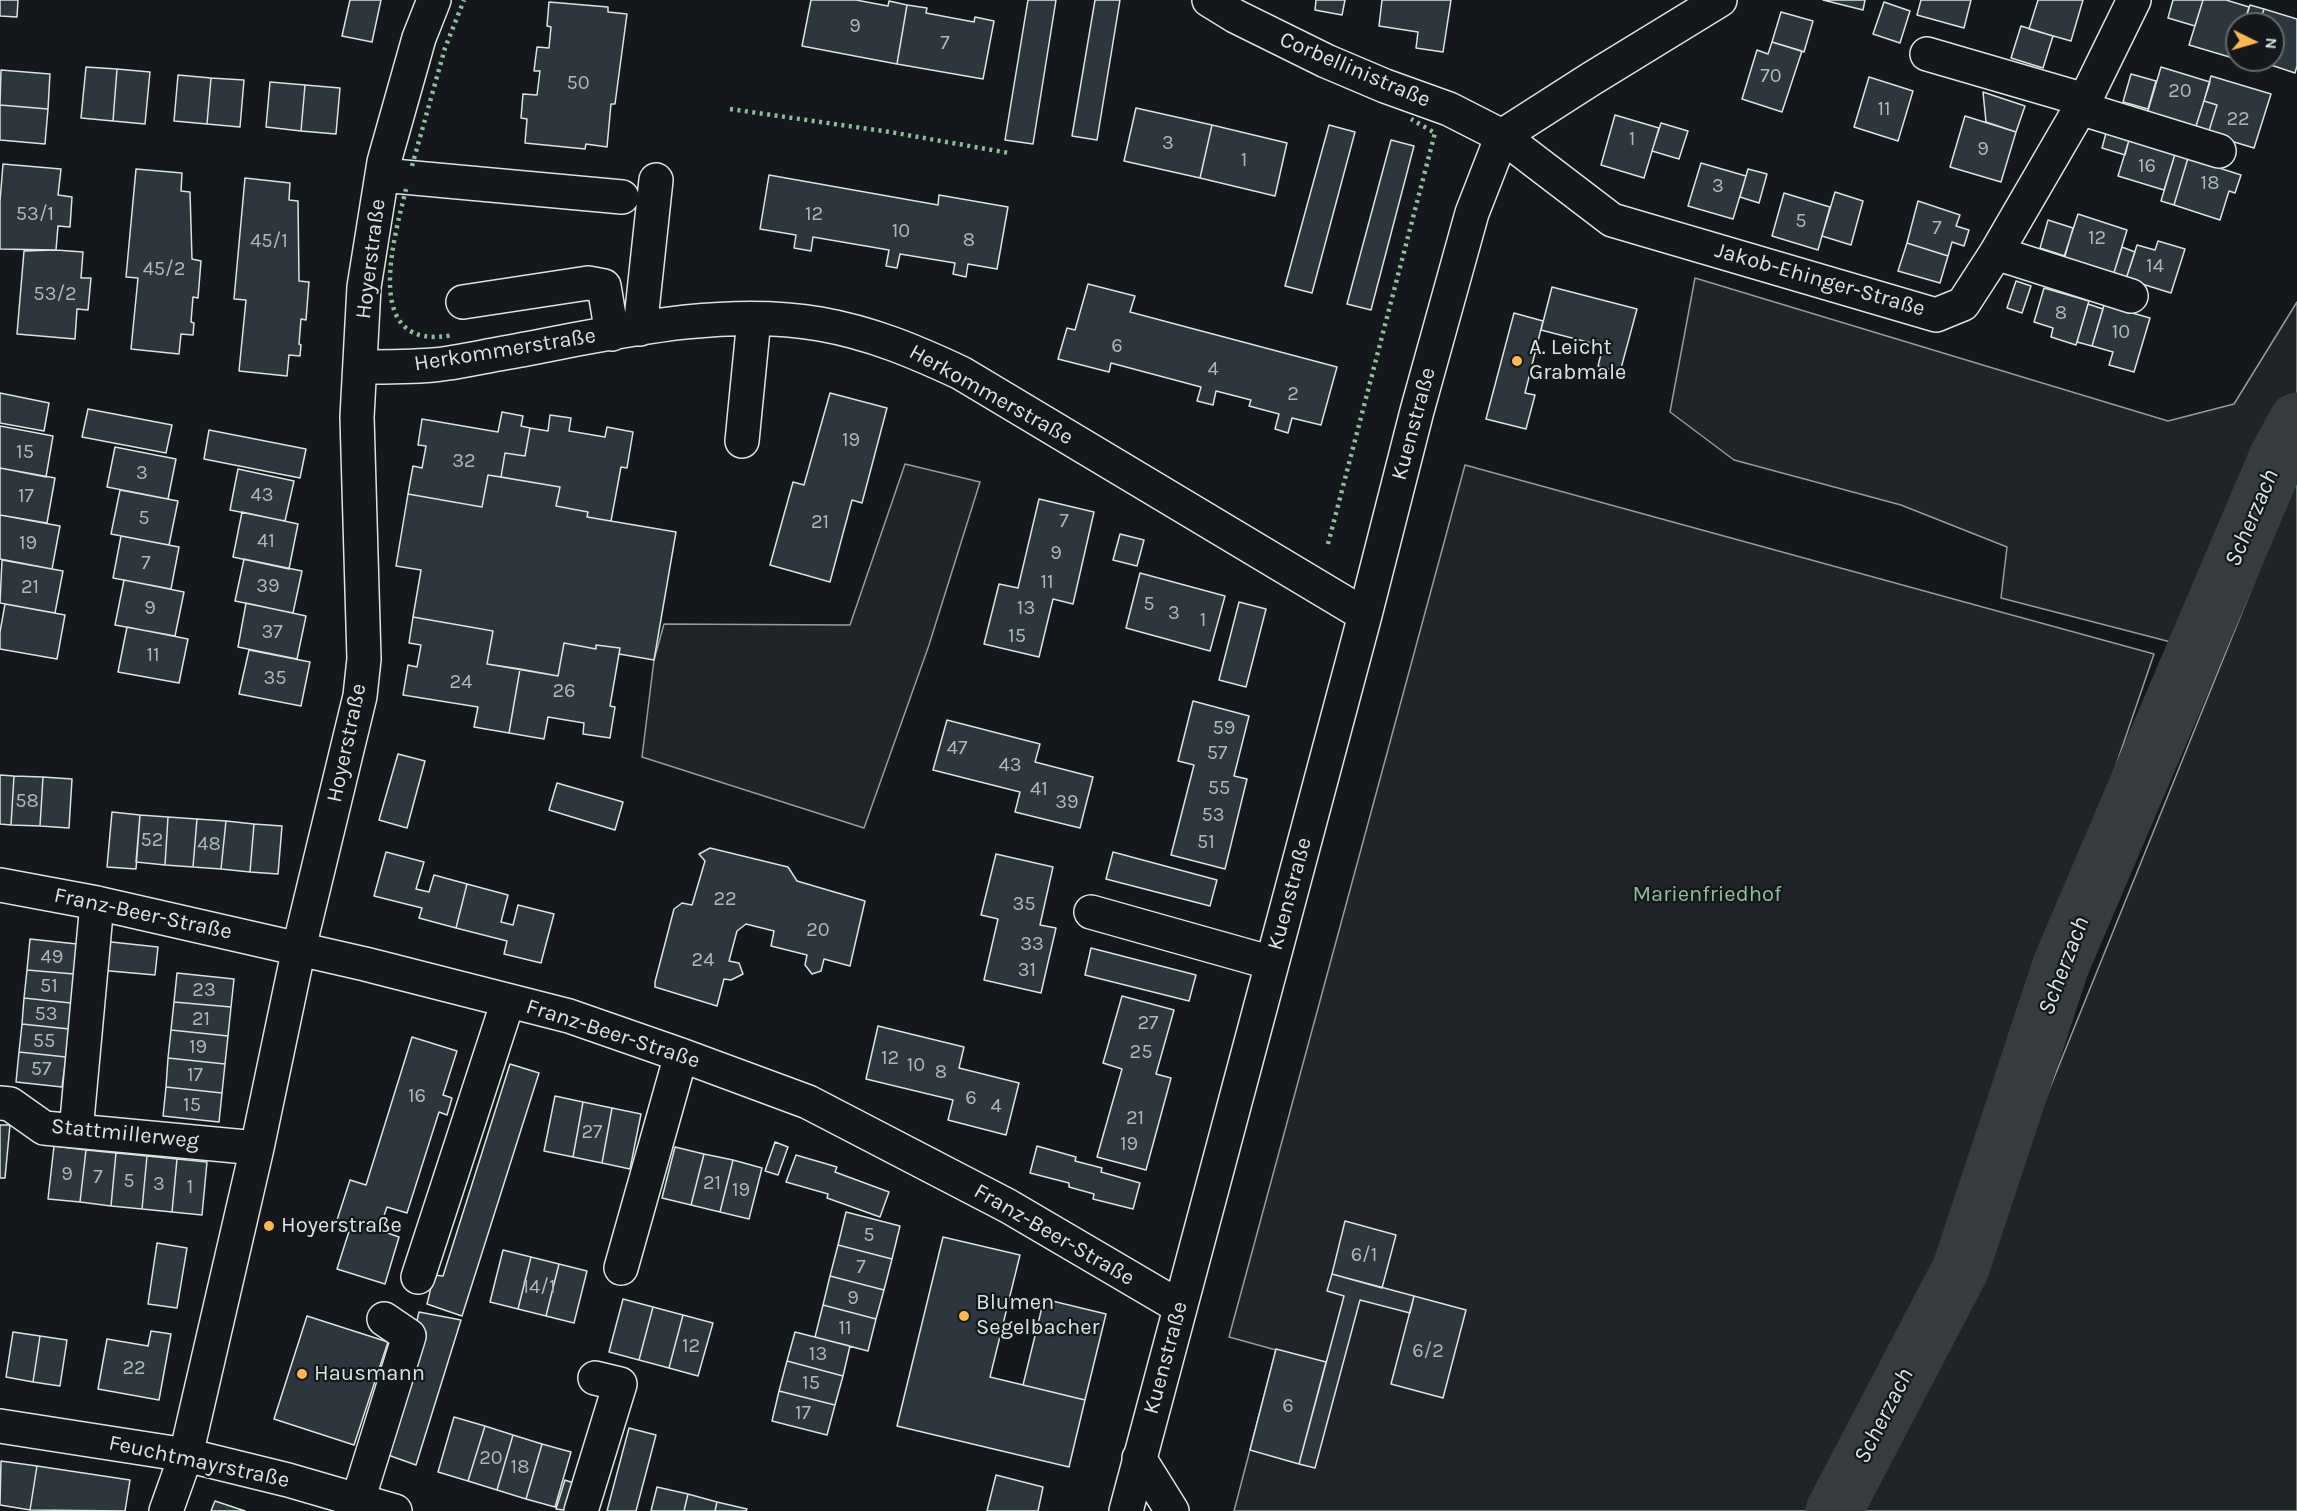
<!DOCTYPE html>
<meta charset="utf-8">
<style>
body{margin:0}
#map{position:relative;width:2297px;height:1511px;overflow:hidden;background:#14181c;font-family:Karla,sans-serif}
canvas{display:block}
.north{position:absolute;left:2225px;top:12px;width:60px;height:60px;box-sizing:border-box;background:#14181c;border:2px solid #626a69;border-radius:50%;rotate:95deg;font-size:16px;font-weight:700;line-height:24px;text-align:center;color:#d8e6dc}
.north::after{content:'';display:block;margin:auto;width:21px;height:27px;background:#ffb74d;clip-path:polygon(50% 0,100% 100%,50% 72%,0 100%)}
</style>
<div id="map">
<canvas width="2297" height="1511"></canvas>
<div class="north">N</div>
</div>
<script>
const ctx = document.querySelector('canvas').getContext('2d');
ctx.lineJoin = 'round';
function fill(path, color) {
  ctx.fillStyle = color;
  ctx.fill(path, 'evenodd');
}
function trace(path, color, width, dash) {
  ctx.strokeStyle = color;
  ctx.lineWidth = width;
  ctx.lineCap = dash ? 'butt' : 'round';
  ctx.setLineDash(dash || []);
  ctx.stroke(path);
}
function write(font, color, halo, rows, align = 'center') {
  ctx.font = font + ' Karla,sans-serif';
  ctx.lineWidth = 4.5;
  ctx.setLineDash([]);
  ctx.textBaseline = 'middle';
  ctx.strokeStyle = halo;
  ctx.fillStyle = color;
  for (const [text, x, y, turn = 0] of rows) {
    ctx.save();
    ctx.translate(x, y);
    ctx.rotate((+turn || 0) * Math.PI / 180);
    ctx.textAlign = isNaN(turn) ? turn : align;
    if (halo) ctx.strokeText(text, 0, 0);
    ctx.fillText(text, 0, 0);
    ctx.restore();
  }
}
const green = new Path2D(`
 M1695,278L2168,421L2234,404L2297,302V416L2286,434L2194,648L2001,598L2007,547L1901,505L1734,460L1670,412Z
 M905,464L980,482L929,645L864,828L642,757L654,660L664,624L850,625Z
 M1465,465L2154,654L1929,1313L1818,1511H1234L1276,1350L1229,1337Z
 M2297,476V1511H1847L1955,1323Z`);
const river = new Path2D(`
 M1834,1511L1961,1268L2061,965L2278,456L2297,421`);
const building = new Path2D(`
 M0,0H18L17,17L0,16Z
 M350,0H381L372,42L342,36Z
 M811,0H856L888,6L889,1L907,5L897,64L802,46Z
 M1028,0H1056L1033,144L1005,140Z
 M1095,0H1120L1097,140L1072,136Z
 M1316,0H1345L1342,15L1315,10Z
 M1382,0H1451L1443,52L1416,48L1418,32L1379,26Z
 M1823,0H1865L1863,10Z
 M1921,0H1971L1964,28L1917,15Z
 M2038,0H2083L2071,41L2029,29Z
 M2173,0H2203L2195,26L2168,18Z
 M2203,0H2226L2249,7L2244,24H2237V46L2233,58L2189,45Z
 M549,2L608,7V12L627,14L615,104H611L607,147L586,144L585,149L525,143L527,119L521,118L523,94L537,95L540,71H534L537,47L549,48L551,27L547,26Z
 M1884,2L1910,11L1900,43L1873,34Z
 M907,5L927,8L926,13L974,22L975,17L994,21L983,79L897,64Z
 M2250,5L2264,9L2259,24H2244Z
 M2264,9L2297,19V66L2295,73L2256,60H2273V24H2259Z
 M1781,12L1813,21L1804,52L1772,42Z
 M2021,26L2053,36L2043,68L2011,58Z
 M1772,42L1802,51L1782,112L1742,99L1757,50L1768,54Z
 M86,67L117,69L113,121L81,118Z
 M2161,67L2210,82L2195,129L2147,114Z
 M117,69L150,72L145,124L113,121Z
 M1,70L50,74L48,109L0,105Z
 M2131,74L2156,81L2148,109L2123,102Z
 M178,75L211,78L207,124L174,121Z
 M2211,76L2271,94L2254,148L2208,134L2217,105L2204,101Z
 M1869,77L1913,91L1898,141L1854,127Z
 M211,78L244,80L240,127L207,124Z
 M270,82L305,85L301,131L266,127Z
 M305,85L340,88L336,134L301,131Z
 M1983,92L2025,106L2016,132L1986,122Z
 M2204,101L2217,105L2208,134L2195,129Z
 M0,105L48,109L45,144L0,140Z
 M1136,108L1212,125L1200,178L1124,161Z
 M1615,115L1659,128L1644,178L1601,165Z
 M1965,116L2016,132L2001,182L1950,167Z
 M1661,123L1688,131L1679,159L1652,151Z
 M1212,125L1287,143L1275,196L1200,178Z
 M1329,125L1355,132L1312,293L1285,286Z
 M2106,133L2129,140L2125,155L2102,148Z
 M1391,140L1414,146L1371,310L1347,304Z
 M2129,140L2175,154L2164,190L2118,176Z
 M2175,154L2188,158L2174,205L2161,201Z
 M2188,158L2241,175L2235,193L2229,191L2220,220L2174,205Z
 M1701,163L1746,176L1733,219L1688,206Z
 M3,164L61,169L58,195L72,197L70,227L58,226L56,250L0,249V201Z
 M136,169L182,173L181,191L190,192L192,259L201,261L198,298L193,297L191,322L194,323L193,335L181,334L179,354L131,349L138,278L126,277Z
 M1748,169L1767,174L1759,203L1740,197Z
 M769,175L938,205L939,195L1008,207L997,269L968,264L966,277L953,274L955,263L900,254L897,268L886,266L889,250L813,237L811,251L794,248L796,235L760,229Z
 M245,178L290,183L289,200L298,201L299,281L309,282L306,320L301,319L299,344L301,345L300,356L289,355L287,376L239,371L246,300L234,299Z
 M1835,192L1863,201L1851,245L1822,236Z
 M1784,193L1830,207L1818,250L1772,236Z
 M1918,201L1960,215L1956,226L1969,230L1964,246L1952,242L1948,256L1907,243Z
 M2078,214L2127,230L2113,276L2063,260Z
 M2048,220L2073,228L2065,256L2040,248Z
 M2158,241L2185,249L2171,293L2126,279L2137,245L2155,250Z
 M1907,243L1948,256L1940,283L1898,271Z
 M2122,247L2135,252L2126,279L2113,276Z
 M56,250L83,252L81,278H91L88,310L77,309L75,339L17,334L24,251Z
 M2016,281L2031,286L2022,313L2007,308Z
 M1088,284L1135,296L1130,312L1337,367L1321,425L1292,418L1288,433L1275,429L1279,414L1249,406L1251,400L1216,391L1213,405L1197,401L1201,387L1111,363L1109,372L1058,359L1067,328L1075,330Z
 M1552,287L1637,309L1620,372L1598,366L1603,346L1541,330Z
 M2044,288L2089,301L2076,345L2051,337L2053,328L2034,322Z
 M2088,304L2103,309L2092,346L2077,342Z
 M2104,305L2150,318L2134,372L2109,365L2113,352L2092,346Z
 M1514,313L1543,321L1525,393L1535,395L1526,429L1486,419Z
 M0,393L49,403L44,431L0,423Z
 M830,393L887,408L862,503L852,500L830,582L770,565L793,482L804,485Z
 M88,409L172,425L166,453L82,437Z
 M502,412L523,416L521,426L530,428L525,456L505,453L501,477L488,475L482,507L408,494L413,466L422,468L426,446L418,445L422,419L498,432Z
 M550,415L571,418L569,431L605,437L607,427L633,432L627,468L621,467L611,521L587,517L588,512L556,506L560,487L501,477L505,453L525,456L530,428L548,431Z
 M0,426L53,436L46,477L0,468Z
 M209,430L306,449L300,478L204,459Z
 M115,447L176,459L168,499L107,487Z
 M0,468L55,478L47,523L0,515Z
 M238,469L294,481L285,521L230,510Z
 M488,475L560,487L556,506L588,512L587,517L676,532L654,660L619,654L620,648L596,645V649L564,643L558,676L487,664L493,631L413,617L421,570L396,566L408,494L482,507Z
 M120,490L178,501L169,545L111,534Z
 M1039,499L1094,512L1073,604L1053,599L1039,657L984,644L999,584L1018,588Z
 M242,512L298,524L289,569L233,557Z
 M0,515L60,526L52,569L0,559Z
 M1120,534L1144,540L1137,566L1113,560Z
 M121,536L179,547L171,589L113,578Z
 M244,559L302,571L293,613L235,601Z
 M2,560L63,571L55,613L0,603Z
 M1140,573L1225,596L1210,651L1126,628Z
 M124,580L184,592L175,636L115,625Z
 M1239,602L1266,609L1246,687L1219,680Z
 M246,603L306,616L297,659L238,647Z
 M5,604L65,615L57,659L0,649V632Z
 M413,617L493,631L487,664L520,669L509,733L474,727L478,707L403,695L408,665L417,667L421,645L409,643Z
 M127,627L188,639L179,683L118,672Z
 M564,643L596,649V645L620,648L610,706L615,707L610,738L583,734L584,723L548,717L544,739L509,733L520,669L558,676Z
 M249,650L310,662L301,706L239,694Z
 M1193,701L1249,716L1234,776L1247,779L1225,869L1171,855L1194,765L1178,761Z
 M947,720L1040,744L1035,762L1093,777L1080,828L1015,812L1020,792L933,770Z
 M398,754L425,761L407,828L379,820Z
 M0,775L14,776L11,825L0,824Z
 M14,776L43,777L40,826L11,825Z
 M43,777L72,779L69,828L40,826Z
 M557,783L623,802L615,830L549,810Z
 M112,812L140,815L136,869L107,867Z
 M140,815L168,817L165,865L136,862Z
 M168,817L197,819L193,867L165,865Z
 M197,819L226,821L221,869L193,867Z
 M226,821L254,824L250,872L221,869Z
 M254,824L282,826L278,874L250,872Z
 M710,848L788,867L797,881L865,901L850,966L824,959L821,971L812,974L805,965L807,955L771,946L774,931L746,924L737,931L729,961L739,963L743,974L731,980L724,979L717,1006L655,987V982L674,909L682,903L692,905L705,861L699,854Z
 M386,852L424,862L416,889L429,892L434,875L467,884L456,928L419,918L422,908L374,896Z
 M1113,852L1217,880L1210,906L1106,879Z
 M996,854L1053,867L1040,925L1056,928L1041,993L984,980L998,919L981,915Z
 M467,884L508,895L501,922L513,925L518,905L554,914L541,963L504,954L507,941L456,928Z
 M30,939L77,944L74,974L27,970Z
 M102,941L158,947L155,975L99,970Z
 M1091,948L1196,975L1189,1001L1085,975Z
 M27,970L74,974L71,1003L24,998Z
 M177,973L234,979L231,1007L174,1002Z
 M1122,996L1174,1010L1156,1074L1171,1078L1146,1170L1097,1157L1122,1069L1103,1063Z
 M24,998L71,1003L69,1029L22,1024Z
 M174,1002L231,1007L228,1036L171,1030Z
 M22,1024L69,1029L66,1057L19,1052Z
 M878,1026L964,1047L959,1068L1019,1083L1006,1135L948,1120L953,1100L866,1079Z
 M171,1030L228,1036L225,1064L168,1058Z
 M412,1037L457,1051L443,1095L452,1098L447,1115L439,1112L407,1213L387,1207L379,1230L399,1237L385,1284L337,1269L351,1225L337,1220L350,1180L366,1185Z
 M19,1052L66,1057L62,1087L16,1082Z
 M168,1058L225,1064L222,1093L166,1087Z
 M510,1064L539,1073L462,1316L427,1304L434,1275L443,1276Z
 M166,1087L222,1093L219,1122L163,1116Z
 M555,1096L583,1102L573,1157L544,1151Z
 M583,1102L612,1108L602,1163L573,1157Z
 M612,1108L641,1114L630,1169L602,1163Z
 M0,1125H10L5,1178H0Z
 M775,1142L788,1147L778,1175L765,1171Z
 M54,1146L86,1150L80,1202L48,1199Z
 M1037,1146L1076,1157L1075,1161L1102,1168L1101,1172L1140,1183L1133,1209L1093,1199L1094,1194L1069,1187V1183L1030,1173Z
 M675,1147L704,1154L691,1205L662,1198Z
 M86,1150L116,1153L111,1206L80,1202Z
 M116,1153L147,1156L142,1209L111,1206Z
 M704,1154L733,1160L720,1212L691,1205Z
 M796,1155L837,1167L835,1172L889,1192L880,1217L827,1198L828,1194L786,1182Z
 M147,1156L177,1159L172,1212L142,1209Z
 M177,1159L207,1162L202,1215L172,1212Z
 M733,1160L762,1168L749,1219L720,1212Z
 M846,1212L900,1226L892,1259L838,1245Z
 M1345,1221L1396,1235L1382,1288L1332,1274Z
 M943,1237L1020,1255L990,1377L1085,1400L1069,1467L897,1426Z
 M157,1243L187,1248L177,1308L148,1304Z
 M838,1245L892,1259L884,1290L830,1276Z
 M503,1250L531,1257L518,1309L490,1302Z
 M531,1257L559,1264L546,1316L518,1309Z
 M559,1264L587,1271L574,1323L546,1316Z
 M1332,1274L1414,1296L1410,1313L1360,1300L1315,1468L1299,1464L1344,1296L1327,1291Z
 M830,1276L884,1290L876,1319L823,1305Z
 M1414,1296L1466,1310L1443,1398L1391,1384Z
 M623,1299L653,1307L639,1360L609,1352Z
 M1044,1299L1106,1314L1085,1400L1023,1385Z
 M823,1305L876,1319L868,1351L815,1337Z
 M653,1307L683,1315L669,1368L639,1360Z
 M419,1312L461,1320L416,1465L388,1455L426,1332L415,1329Z
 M683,1315L713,1323L698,1376L669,1368Z
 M307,1316L388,1342L354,1445L274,1419Z
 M151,1331L171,1334L159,1400L98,1389L107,1339L148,1346Z
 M13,1332L40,1336L33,1382L6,1377Z
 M795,1332L850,1346L843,1376L787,1361Z
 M40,1336L67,1340L60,1386L33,1382Z
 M1276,1349L1326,1362L1299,1464L1250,1450Z
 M787,1361L843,1376L835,1405L779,1391Z
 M779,1391L835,1405L827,1435L772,1421Z
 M454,1417L485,1426L468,1481L438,1472Z
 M485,1426L513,1435L497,1490L468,1481Z
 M629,1428L656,1435L636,1511H607Z
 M513,1435L542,1444L526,1499L497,1490Z
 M542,1444L571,1452L555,1507L526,1499Z
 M1,1461L37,1466L30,1510L0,1505Z
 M37,1466L130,1480L125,1511L30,1510Z
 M996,1475L1043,1487L1038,1511H987Z
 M565,1480L579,1485L570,1511L556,1509Z
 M657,1487L688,1494L684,1511H651Z
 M688,1494L717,1502L715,1511H684Z
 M215,1501L245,1511H211Z
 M717,1502L747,1509L746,1511H715Z`);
const minor = new Path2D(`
 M1209,0L1235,16L1326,61L1385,86L1449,109L1502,136L1612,220L1936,315L1963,304L1996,253L2085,100L2134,0
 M1927,54L2085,100
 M2080,108L2219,151
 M382,175L622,197
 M1996,253L2131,296
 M463,302L588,283L604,286L612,334
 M640,329L656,180
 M360,367C384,367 409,367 433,365C456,363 481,357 504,353C604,335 718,306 820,324C871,333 914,351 961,373L1365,615
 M742,441L754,319
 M0,885L97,903L365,964L569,1016L681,1055L808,1102L1008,1206L1180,1307
 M1091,912L1272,963
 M0,1103L10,1104L44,1128L257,1148
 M76,1131L97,903
 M621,1268L681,1055
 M418,1277L508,1001
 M0,1426L186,1455L288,1480L395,1511
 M1139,1458L1172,1511
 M358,1500L409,1336L384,1319
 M166,1511L186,1455L257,1148L299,948L360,696L364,659L357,417L364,287L384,162L419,38L434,0
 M581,1511L620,1384L595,1378
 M1126,1511L1365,615L1417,411L1472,213L1502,136L1591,79L1720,0`);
const hedge = new Path2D(`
 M730,109L890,132L1009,153
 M412,166L445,48L464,0
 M406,189C394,239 360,353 453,335
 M1328,544L1435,133L1411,119`);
const markers = [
 [1517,361,6,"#ffb74d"],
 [269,1226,6,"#ffb74d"],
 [964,1316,6,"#ffb74d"],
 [302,1374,6,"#ffb74d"]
];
const numberNames = [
 ["9",855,26],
 ["7",945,43],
 ["70",1771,76],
 ["50",578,83],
 ["20",2180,91],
 ["11",1884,109],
 ["22",2238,119],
 ["1",1632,139],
 ["3",1168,143],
 ["9",1983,149],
 ["1",1244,160],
 ["16",2147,166],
 ["18",2210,183],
 ["3",1718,186],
 ["53/1",35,214],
 ["12",814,214],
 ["5",1801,221],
 ["7",1937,228],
 ["10",901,231],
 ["12",2097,238],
 ["8",969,240],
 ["45/1",269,241],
 ["14",2155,266],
 ["45/2",164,269],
 ["53/2",55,294],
 ["8",2061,313],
 ["10",2121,332],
 ["6",1117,346],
 ["4",1213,369],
 ["2",1293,394],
 ["19",851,440],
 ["15",25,452],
 ["32",464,461],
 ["3",142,473],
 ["43",262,495],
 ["17",26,496],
 ["5",144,518],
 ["7",1064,521],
 ["21",820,522],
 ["41",266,541],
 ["19",28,543],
 ["9",1056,553],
 ["7",146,563],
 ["11",1047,582],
 ["39",268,586],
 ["21",30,587],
 ["5",1149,604],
 ["9",150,608],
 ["13",1026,608],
 ["3",1174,613],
 ["1",1203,620],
 ["37",272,632],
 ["15",1017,636],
 ["11",153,655],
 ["35",275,678],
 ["24",461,682],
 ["26",564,691],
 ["59",1224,728],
 ["47",957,748],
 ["57",1217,753],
 ["43",1010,765],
 ["55",1219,788],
 ["41",1039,789],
 ["58",27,801],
 ["39",1067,802],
 ["53",1213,815],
 ["52",152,840],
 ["51",1206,842],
 ["48",209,844],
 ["22",725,899],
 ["35",1024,904],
 ["20",818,930],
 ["33",1032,944],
 ["49",52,957],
 ["24",703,960],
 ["31",1027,970],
 ["51",49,986],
 ["23",204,990],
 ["53",46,1014],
 ["21",201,1019],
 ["27",1148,1023],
 ["55",44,1041],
 ["19",198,1047],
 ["25",1141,1052],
 ["12",890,1058],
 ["10",916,1065],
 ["57",41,1069],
 ["8",941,1072],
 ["17",195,1075],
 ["16",417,1096],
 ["6",971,1098],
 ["15",192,1105],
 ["4",996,1106],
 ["21",1135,1118],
 ["27",592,1132],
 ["19",1129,1144],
 ["9",67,1174],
 ["7",98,1177],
 ["5",129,1181],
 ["21",712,1183],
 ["3",159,1184],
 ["1",190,1187],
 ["19",741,1190],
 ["5",869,1235],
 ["6/1",1364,1255],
 ["7",861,1267],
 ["14/1",539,1287],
 ["9",853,1298],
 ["11",845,1328],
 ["12",691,1346],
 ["6/2",1428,1351],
 ["13",818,1354],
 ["22",134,1368],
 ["15",811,1383],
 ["6",1288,1406],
 ["17",803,1413],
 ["20",491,1458],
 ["18",520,1467]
];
const streetNames = [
 ["Corbellinistraße",1355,70,23],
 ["Hoyerstraße",371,259,-83],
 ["Jakob-Ehinger-Straße",1820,280,16],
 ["Herkommerstraße",505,350,-9],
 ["Herkommerstraße",991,395,29],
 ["Kuenstraße",1414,424,-75],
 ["Hoyerstraße",347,743,-78],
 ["Kuenstraße",1290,894,-75],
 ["Franz-Beer-Straße",143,914,12],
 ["Franz-Beer-Straße",613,1034,18],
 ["Stattmillerweg",125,1134,6],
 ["Franz-Beer-Straße",1054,1235,30],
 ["Kuenstraße",1166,1358,-75],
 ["Feuchtmayrstraße",199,1462,12]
];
const poiNames = [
 ["A. Leicht",1529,348],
 ["Grabmale",1529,373],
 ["Hoyerstraße",281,1226],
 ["Blumen",976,1303],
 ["Segelbacher",976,1328],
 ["Hausmann",314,1374]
];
const parkNames = [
 ["Marienfriedhof",1707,895]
];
const waterNames = [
 ["Scherzach",2252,518,-67],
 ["Scherzach",2064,966,-69],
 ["Scherzach",1884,1416,-63]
];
fill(green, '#202428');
trace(green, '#939e99', 1.5);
trace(river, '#363b3e', 57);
fill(building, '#2c363c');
trace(building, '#d8e6dc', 1.5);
trace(minor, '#d8e6dc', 36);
trace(minor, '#14181c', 33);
trace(hedge, '#8ac095', 4.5, [3, 4.5]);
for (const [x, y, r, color] of markers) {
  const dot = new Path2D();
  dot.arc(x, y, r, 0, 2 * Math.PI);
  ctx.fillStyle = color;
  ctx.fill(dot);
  trace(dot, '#14181c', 2);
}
write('20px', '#adbab4', null, numberNames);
write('22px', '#d8e6dc', '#14181c', streetNames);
write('22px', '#d8e6dc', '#14181c', poiNames, 'left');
write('22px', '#8ac095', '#14181c', parkNames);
write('italic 24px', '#d8e6dc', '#14181c', waterNames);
</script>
